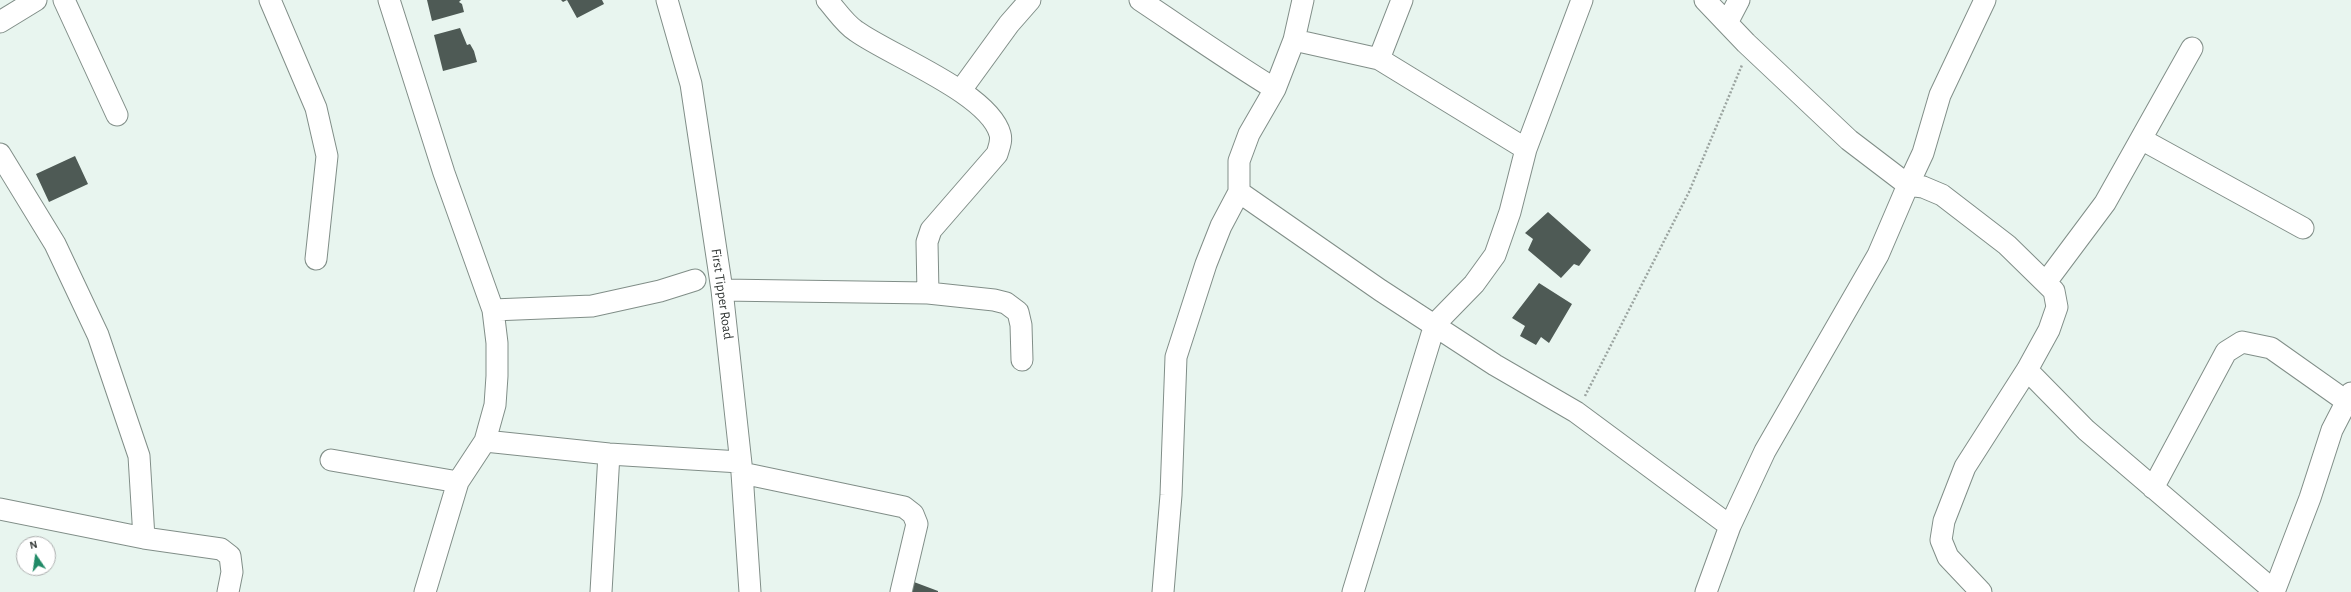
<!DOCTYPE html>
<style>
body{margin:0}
#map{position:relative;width:2351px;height:592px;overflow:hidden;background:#e8f5ef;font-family:"Alegreya Sans",sans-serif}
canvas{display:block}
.north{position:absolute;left:16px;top:536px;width:40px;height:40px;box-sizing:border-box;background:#fff;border:1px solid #adafaf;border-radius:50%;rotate:347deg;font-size:11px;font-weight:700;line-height:16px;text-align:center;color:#333836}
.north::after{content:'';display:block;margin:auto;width:14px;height:18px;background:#218a67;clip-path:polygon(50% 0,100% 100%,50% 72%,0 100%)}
</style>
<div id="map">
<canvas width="2351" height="592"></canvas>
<div class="north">N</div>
</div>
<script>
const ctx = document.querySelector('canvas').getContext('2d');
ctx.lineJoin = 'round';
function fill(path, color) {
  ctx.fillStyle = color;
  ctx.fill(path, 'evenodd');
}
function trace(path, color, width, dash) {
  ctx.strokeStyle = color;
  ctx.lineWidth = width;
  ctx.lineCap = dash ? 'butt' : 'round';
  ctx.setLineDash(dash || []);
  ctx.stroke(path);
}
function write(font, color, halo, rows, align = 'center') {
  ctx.font = font + ' "Alegreya Sans",sans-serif';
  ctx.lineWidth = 4;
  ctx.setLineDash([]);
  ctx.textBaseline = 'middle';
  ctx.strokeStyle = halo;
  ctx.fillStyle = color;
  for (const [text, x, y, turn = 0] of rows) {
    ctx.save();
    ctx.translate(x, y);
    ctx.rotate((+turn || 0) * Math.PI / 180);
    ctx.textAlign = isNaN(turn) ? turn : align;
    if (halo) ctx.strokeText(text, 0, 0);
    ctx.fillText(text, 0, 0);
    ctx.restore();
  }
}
const building = new Path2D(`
 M427,0H461L459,2L462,4L464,12L432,21Z
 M561,0H602L604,4L577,18L567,0L563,2Z
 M460,28L467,45L470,44L474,51L477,62L443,71L434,35Z
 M75,156L88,184L49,202L36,174Z
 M1548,212L1591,250L1579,266L1574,264L1561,278L1528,250L1533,239L1525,233Z
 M1539,283L1572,304L1549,343L1541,337L1536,345L1520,336L1525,326L1512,318Z
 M914,582L938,591V592H912Z`);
const path = new Path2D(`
 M1585,396L1689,192L1742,65`);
const minor = new Path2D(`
 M64,0L117,115
 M270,0L316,108L327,156L316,259
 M389,0L444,173L493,310L497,343V376L495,405L485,441
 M667,0L691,84L722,290L742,473L750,592
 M827,0C836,10 845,24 856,31C889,55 989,93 1000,134C1002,141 999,147 997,154L931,230L927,242L928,293
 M1140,0C1185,30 1229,61 1275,89
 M1705,0L1746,43L1849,140L1908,185L1878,255L1765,451L1730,526L1706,592
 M0,22L36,0
 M1727,23L1739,0
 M1294,40L1379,59L1526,149
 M1379,59L1402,0
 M961,90L1009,24L1030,0
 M2141,139L2303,228
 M0,154L55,244L98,335L139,456L144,538
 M1239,192L1380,290L1495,365L1576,412L1730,526
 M2046,282L2105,203L2192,48
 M722,290L928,293L994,300L1006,303L1018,312L1021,325L1022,360
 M493,310L592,306L660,291L695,280
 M2027,370L2086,430L2273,590
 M331,460L458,482
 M742,473L904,507L913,514L917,524L901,592
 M2153,488L2226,352L2242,342L2271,348L2346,401
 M0,509L144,538L221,549L230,556L232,572L228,592
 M425,592L458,482L485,441L609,454L740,462
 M601,592L609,454
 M1163,592L1171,495L1176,357L1206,264L1221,226L1239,192V161L1249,134L1275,89L1294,40L1303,0
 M1353,592L1435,324L1474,284L1495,255L1510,212L1526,149L1582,0
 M1981,592L1948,557L1941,540L1944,521L1965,467L2027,370L2049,330L2057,307L2054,291L2007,245L1942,195L1923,187L1908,185L1923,153L1940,95L1985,0
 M2274,592L2310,498L2332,430L2351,393`);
const streetNames = [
 ["First Tipper Road",722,294,82]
];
fill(building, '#4e5a55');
trace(minor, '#818e88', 23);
trace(path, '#9ba4a0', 2.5, [2, 2]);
trace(minor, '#fff', 21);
write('14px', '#333836', '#fff', streetNames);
</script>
